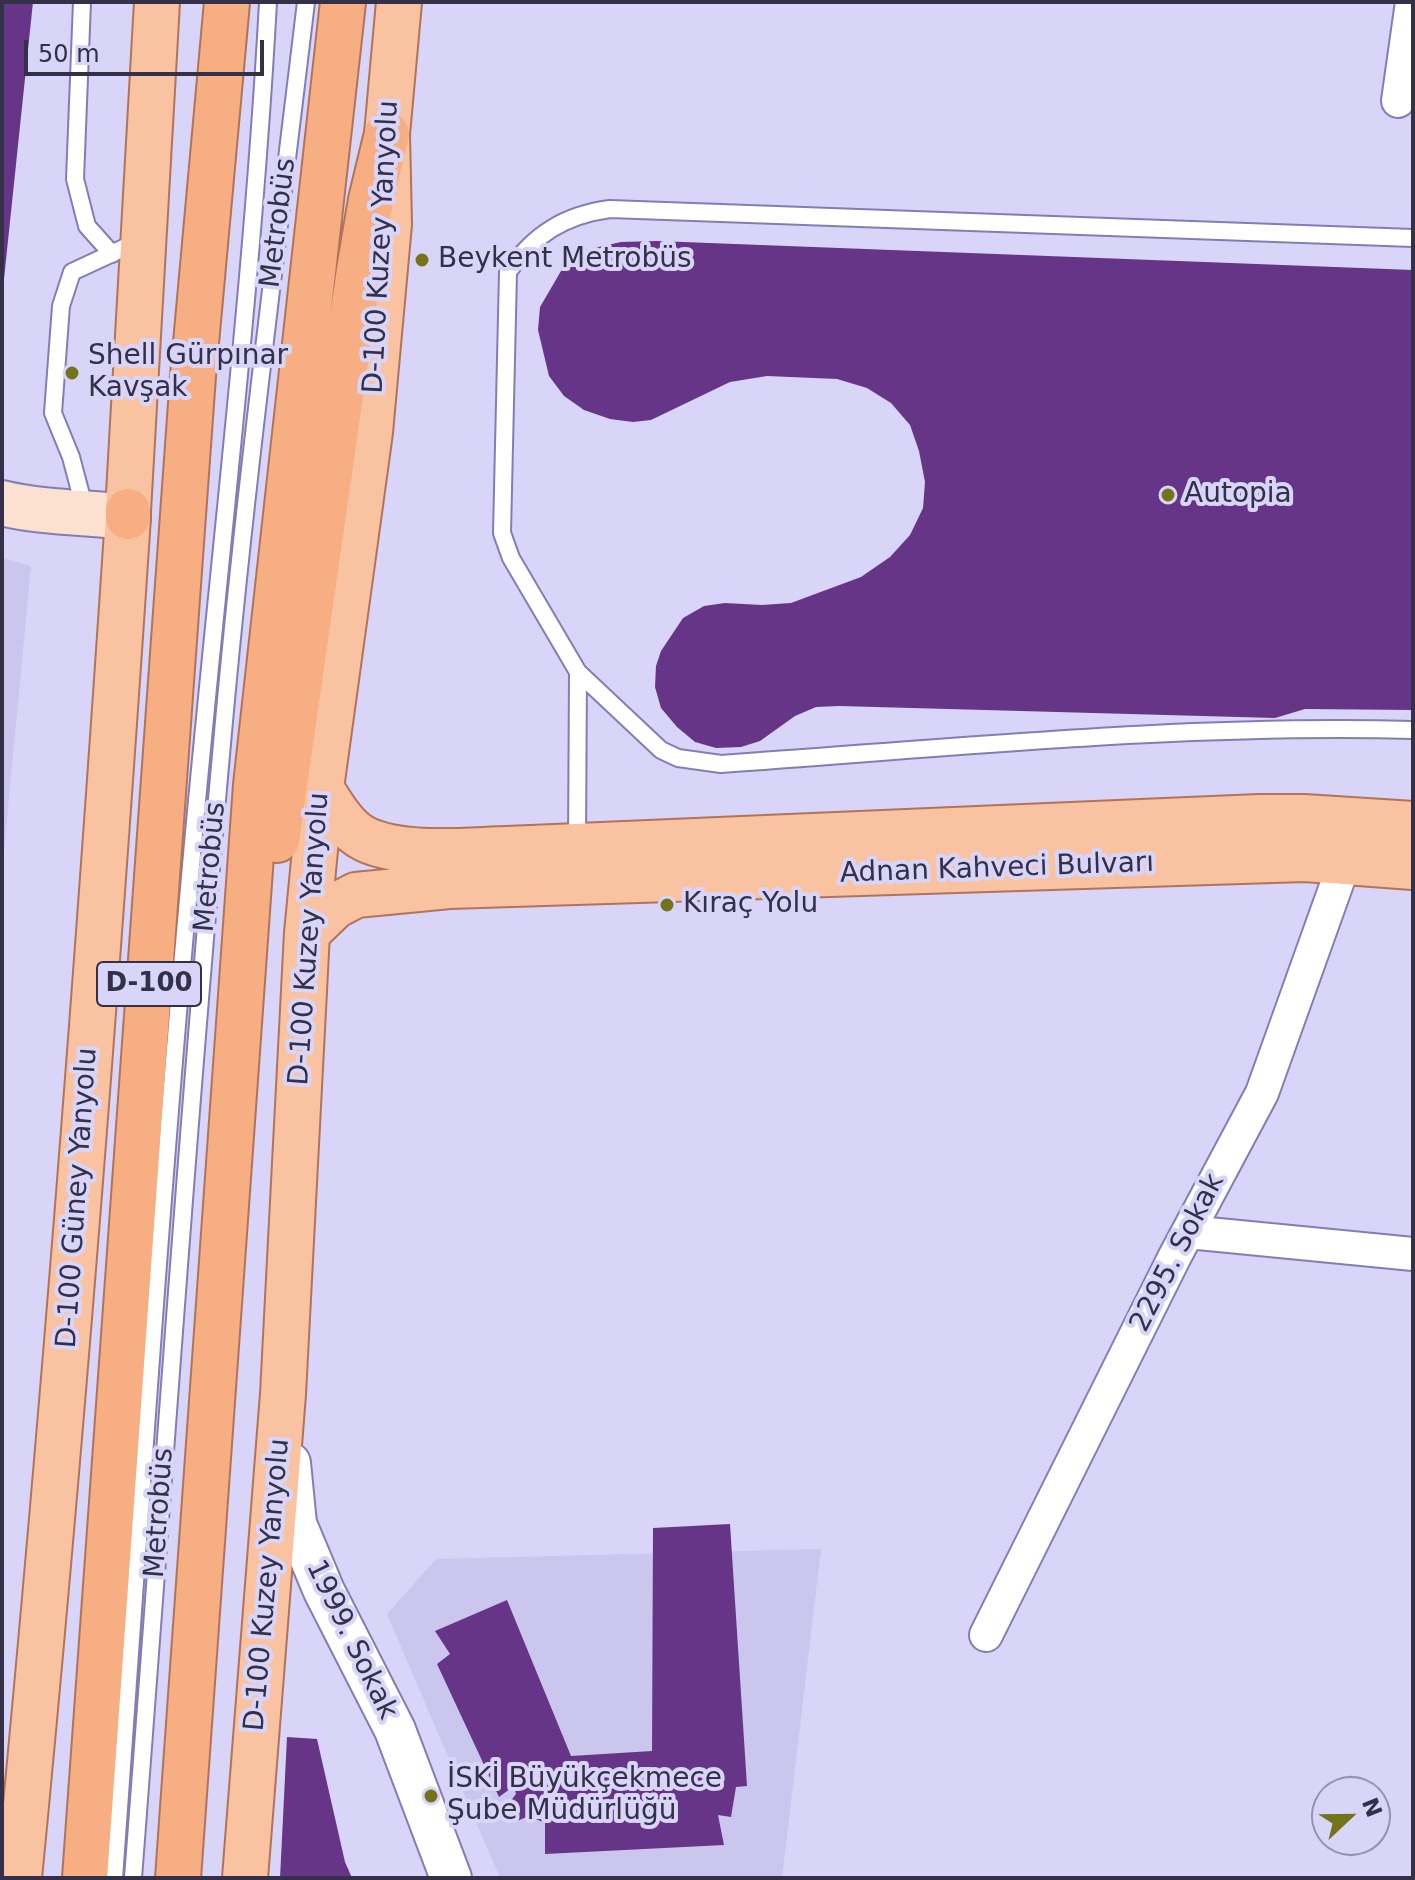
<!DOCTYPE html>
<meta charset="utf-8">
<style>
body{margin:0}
#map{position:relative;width:1415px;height:1880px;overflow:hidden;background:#d8d5f9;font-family:"DejaVu Sans",sans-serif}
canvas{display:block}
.frame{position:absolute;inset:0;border:4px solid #333048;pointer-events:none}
.north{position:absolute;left:1311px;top:1776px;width:80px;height:80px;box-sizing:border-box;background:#d8d5f9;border:2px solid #9693b2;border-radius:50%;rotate:68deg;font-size:22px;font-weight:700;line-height:32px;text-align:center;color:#333048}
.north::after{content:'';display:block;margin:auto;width:28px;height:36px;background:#73741a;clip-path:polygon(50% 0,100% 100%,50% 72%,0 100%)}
.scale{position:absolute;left:24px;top:40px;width:240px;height:36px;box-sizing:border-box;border:4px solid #333048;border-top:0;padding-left:10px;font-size:24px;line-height:28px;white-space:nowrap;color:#333048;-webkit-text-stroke:6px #d8d5f9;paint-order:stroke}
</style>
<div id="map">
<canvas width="1415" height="1880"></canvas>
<div class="frame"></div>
<div class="north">N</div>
<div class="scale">50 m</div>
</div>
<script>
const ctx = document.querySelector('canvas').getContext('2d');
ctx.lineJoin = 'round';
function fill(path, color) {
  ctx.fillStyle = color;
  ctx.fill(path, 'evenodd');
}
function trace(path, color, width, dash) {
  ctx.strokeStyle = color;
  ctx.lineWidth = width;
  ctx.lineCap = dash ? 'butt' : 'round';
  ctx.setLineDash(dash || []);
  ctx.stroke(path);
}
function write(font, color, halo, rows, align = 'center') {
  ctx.font = font + ' "DejaVu Sans",sans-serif';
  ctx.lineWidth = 8;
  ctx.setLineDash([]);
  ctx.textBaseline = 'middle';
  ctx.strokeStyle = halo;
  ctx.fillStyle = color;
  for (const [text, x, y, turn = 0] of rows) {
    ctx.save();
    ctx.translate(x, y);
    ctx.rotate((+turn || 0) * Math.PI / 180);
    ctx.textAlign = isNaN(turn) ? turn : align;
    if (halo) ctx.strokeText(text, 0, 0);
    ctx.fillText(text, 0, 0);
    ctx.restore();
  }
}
const built = new Path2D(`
 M2,558L31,566L2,871Z
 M821,1549L782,1878H500L387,1614L436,1559Z`);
const building = new Path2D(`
 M2,2H33L4,279H2Z
 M657,241L1413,270V710L1305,709L1275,718L839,706L816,707L795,716L760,741L741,747L716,748L695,742L677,727L661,708L655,687L656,666L661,651L683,618L704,606L725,603L762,605L791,603L861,577L890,557L910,535L923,508L925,482L919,451L910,425L891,403L867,388L837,379L767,376L730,382L651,420L633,422L610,419L584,410L564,396L549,376L538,330L540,307L561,271L585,250L621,242Z
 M730,1524L747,1786L736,1787L731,1817L718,1815L724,1845L545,1854V1823L529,1816L517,1821L509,1803L516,1794L514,1786L499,1797L437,1664L450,1654L435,1631L507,1600L571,1756L652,1751L653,1528Z
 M287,1737L317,1739L345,1862L352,1878H280Z`);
const service = new Path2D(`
 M82,2L75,179L87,226L112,254
 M85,510L71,457L53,413L61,306L72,272L141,240
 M578,672L661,750L678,758L721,764C951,748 1183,724 1413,730
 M577,845L578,672L511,558L502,533L508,272C534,234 565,215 610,209L1413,238
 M114,1878C138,1548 159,1217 189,888C215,592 252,298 268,2
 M133,1878C162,1504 187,1129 221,755C243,503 276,253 306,2`);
const minor = new Path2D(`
 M1398,101L1412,2
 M1188,1232L1413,1254
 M986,1635L1175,1256L1262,1093L1345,861`);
const tertiary = new Path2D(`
 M290,1463L296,1524L324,1591L395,1730L451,1878`);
const secondary = new Path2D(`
 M2,503C43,513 86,512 128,517`);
const primary = new Path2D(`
 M128,511L157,2
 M321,788C332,806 346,830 365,839C402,857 466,850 507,849L1259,817H1304L1413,824
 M307,933L335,906L356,895L449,886L1305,859L1413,867
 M19,1878C63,1425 98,971 128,517
 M245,1878L283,1394L307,933L321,788L370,432L389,224L387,134L399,2`);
const trunk = new Path2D(`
 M128,517V511
 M277,840L359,270L371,200L387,134
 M85,1878L193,376L227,2
 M178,1878L256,785L343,2`);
const markers = [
 [422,260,8,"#73741a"],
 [72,373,8,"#73741a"],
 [1168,495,8,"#73741a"],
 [667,905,8,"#73741a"],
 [431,1796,8,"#73741a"]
];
const shields = [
 [149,984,104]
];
const shieldNames = [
 ["D-100",149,984]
];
const streetNames = [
 ["Metrobüs",279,223,-83],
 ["D-100 Kuzey Yanyolu",382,247,-87],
 ["Metrobüs",211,867,-85],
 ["Adnan Kahveci Bulvarı",997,869,-2],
 ["D-100 Kuzey Yanyolu",310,939,-86],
 ["D-100 Güney Yanyolu",78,1198,-86],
 ["2295. Sokak",1178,1253,-63],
 ["Metrobüs",160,1513,-86],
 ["D-100 Kuzey Yanyolu",268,1585,-85],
 ["1999. Sokak",351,1640,64]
];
const poiNames = [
 ["Beykent Metrobüs",438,260],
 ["Shell Gürpınar",88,357],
 ["Kavşak",88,389],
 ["Autopia",1184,495],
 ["Kıraç Yolu",683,905],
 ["İSKİ Büyükçekmece",447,1780],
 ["Şube Müdürlüğü",447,1812]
];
fill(built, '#cac6ed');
fill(building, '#673587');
trace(service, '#847db4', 20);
trace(minor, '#847db4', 36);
trace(tertiary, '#847db4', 44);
trace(secondary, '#847db4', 48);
trace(primary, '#b1745a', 48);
trace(trunk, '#b1745a', 48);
trace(service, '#fff', 16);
trace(minor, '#fff', 32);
trace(tertiary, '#fff', 40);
trace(secondary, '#fce0d0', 44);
trace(primary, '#f9c2a1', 44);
trace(trunk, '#f7ae82', 44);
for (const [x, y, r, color] of markers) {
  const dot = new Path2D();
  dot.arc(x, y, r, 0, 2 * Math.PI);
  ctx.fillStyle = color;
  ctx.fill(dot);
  trace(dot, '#d8d5f9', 3);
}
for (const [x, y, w] of shields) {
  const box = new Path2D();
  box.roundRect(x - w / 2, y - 22, w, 44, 6);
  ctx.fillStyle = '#d8d5f9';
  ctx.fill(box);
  trace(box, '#333048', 2);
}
write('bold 26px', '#333048', null, shieldNames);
write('28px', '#333048', '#d8d5f9', streetNames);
write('28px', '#333048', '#d8d5f9', poiNames, 'left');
</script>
